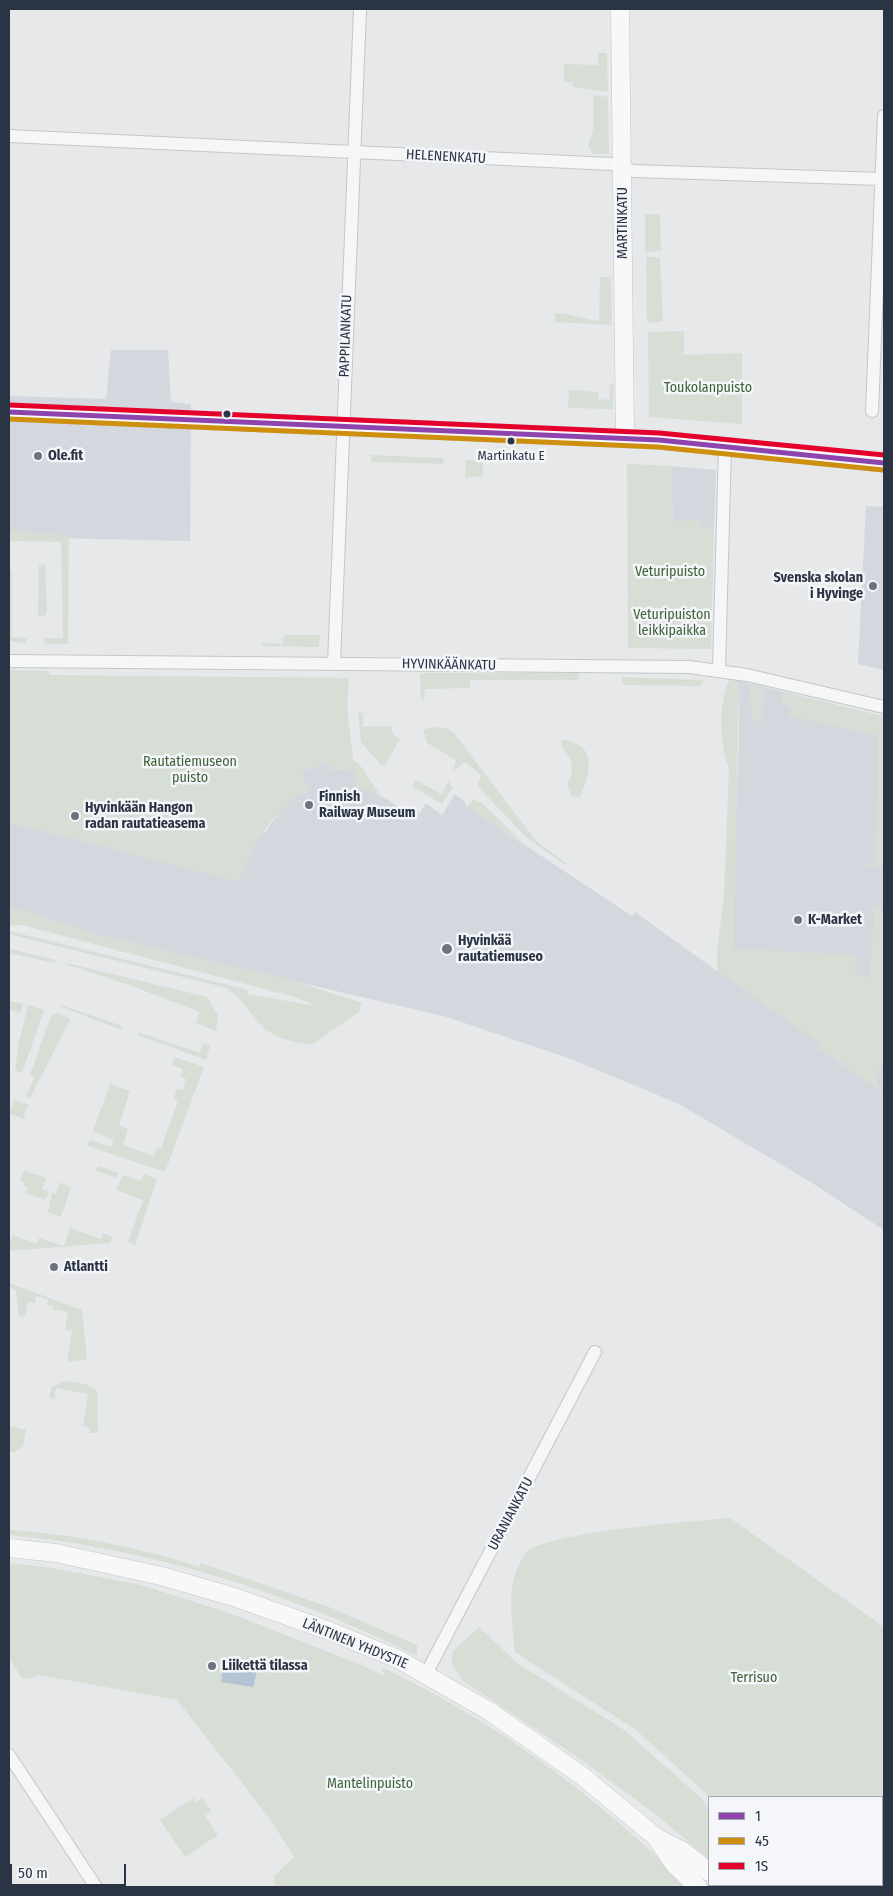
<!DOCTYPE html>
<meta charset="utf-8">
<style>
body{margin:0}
#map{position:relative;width:893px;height:1896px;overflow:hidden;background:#e6e8ea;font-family:"Fira Sans Condensed",sans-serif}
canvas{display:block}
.frame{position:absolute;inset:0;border:10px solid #2b3445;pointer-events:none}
.legend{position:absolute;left:708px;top:1796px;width:175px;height:90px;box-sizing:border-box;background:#f4f6f9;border:1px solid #a4a8b1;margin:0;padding:6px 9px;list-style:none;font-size:15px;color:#2b3445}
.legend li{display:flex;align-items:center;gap:10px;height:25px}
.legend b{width:25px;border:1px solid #a4a8b1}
.scale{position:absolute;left:10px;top:1864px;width:116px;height:22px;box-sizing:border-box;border:2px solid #2b3445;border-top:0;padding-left:6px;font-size:15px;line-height:18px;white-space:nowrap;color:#2b3445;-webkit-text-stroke:4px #f4f6f9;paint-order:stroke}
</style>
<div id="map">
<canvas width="893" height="1896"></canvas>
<div class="frame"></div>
<ul class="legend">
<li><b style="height:6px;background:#8e44ad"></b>1</li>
<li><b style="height:6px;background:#ce8f0e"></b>45</li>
<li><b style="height:6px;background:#e4002b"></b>1S</li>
</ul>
<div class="scale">50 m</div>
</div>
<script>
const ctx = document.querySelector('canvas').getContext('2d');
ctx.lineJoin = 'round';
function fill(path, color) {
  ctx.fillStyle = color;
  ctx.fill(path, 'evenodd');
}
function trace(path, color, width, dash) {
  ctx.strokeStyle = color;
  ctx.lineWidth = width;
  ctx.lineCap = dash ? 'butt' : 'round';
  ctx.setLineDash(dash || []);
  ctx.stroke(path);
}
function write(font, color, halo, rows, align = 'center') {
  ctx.font = font + ' "Fira Sans Condensed",sans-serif';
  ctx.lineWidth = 5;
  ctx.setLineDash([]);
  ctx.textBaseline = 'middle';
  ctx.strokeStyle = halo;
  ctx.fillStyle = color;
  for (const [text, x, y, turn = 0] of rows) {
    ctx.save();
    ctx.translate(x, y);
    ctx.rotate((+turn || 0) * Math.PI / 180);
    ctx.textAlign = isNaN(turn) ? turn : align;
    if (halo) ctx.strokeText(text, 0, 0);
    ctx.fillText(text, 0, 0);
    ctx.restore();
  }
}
const built = new Path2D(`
 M111,350H168L171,402L191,404L190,541L9,537V396L106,399Z
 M671,466L716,470L714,529L673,527Z
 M866,506L884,507V670L858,664Z
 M739,681L882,716L884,720V1230L809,1181L679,1104L571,1059L447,1017L102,936L9,906V822L233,880L193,832L265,833L282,808L297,796L308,791L301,771L328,763L331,770L354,769L370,790L393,803L408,814L412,808L420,813L426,803L442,815L455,794L465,802L466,806L632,916L635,912L717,971L733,892L739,742ZM821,1045L869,1082L819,1048Z`);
const green = new Path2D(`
 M598,53H607L608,92L573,87L572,82H564V64L598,65Z
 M593,95L608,97L609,154H593L588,145L593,130Z
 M645,214H660L661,251L645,252Z
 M646,257H660L663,321L649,323L647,320Z
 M600,277H611L612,325L555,322V313C571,313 583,320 599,321Z
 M684,331V355L742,353V424L649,417L648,332Z
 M610,384H614L613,409L568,408L569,390L598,392V399L609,400Z
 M371,455L443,458L444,464L371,462Z
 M466,460L483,461V476L465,478Z
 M627,464L671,466L673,520L701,521V528L714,529L711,649L628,648Z
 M9,504V530L69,536L68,644H47L43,640V638H63L61,542L13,541L9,542V553Z
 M45,564L47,612L44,617L38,615L39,565Z
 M9,568L12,571V637L27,638L26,643L9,641Z
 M284,635H320L319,647L261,646V643L283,644Z
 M9,670L49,671V675L349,678L347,706L353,760C366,767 370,785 382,795L356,786L354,769L331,770L328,763L301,771L308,791C277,803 249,850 239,882L9,822Z
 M422,673H579V680H470V688L425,689L424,699H421L420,675Z
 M621,677L704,680L701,686L623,685Z
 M729,680L739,681L734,949L846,954L856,956L855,975L870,977L874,907L884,908V1060L875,1078L881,1091L819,1048L820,1044L717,971V951L724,895L729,769C719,739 718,709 729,680Z
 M750,685L764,688L763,721H752Z
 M783,692L882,716L884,720V864C879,867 868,868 863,864H876L878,736L789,716L791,707L781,705Z
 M358,713H363V727L392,726L391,729L394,736L400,738L388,761L382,766L361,742Z
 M431,727L445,728L453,732L536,841L566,863L565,865L526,837L481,790L478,785L481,775L465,762L453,772L456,760L427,743L423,730Z
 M562,740C568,741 576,742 581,746C595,758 587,784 579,798L571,795L567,785C575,770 573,759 561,746Z
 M415,780L442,794L448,781L453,787L442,804L412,786Z
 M473,799L482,803L522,842L467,807Z
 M9,906L102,936L285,978L362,1003L359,1012L311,1045C295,1042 276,1039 264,1028C251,1015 242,999 227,988L9,934V931L248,990L247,994L316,1006L295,997L22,925H9Z
 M9,949L14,950L56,960L55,963L9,953Z
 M67,963L207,997L218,1015L216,1031L196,1023L200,1012L132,986L65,964Z
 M9,1001L23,1004L21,1013L9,1010Z
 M28,1005L44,1010L22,1073L15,1071L19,1042Z
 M61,1005L122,1026L121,1030L62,1007Z
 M56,1013L69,1018V1022L30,1098L26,1096L35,1076L30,1075L51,1016Z
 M138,1032L200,1053L203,1043L210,1046L206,1060L138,1035Z
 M174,1057L204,1067L165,1172L88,1146L89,1140L111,1147L114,1140L93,1131L110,1084L130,1091L119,1125L128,1129L123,1145L154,1156L157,1148L161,1149L178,1100L174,1098L177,1089L182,1090L186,1079L181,1077L183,1069L172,1065Z
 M14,1100L29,1105L24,1113L25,1119L9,1114Z
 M98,1166L118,1173L116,1178L95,1170Z
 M24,1170L46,1178L42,1189L49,1192L45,1200L26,1193L28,1188L23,1186L24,1183L20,1181Z
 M144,1174L157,1179L135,1245L128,1242L143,1200L116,1190L123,1175L141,1181Z
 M57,1182L71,1187L61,1217L48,1212L52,1193L56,1194L59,1185Z
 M70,1228L101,1239L103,1233L113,1237L110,1243L9,1251V1239L11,1240L13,1235L36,1244L39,1238L64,1246Z
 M9,1283L82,1310L87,1359L67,1362L72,1331L65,1329L68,1312L53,1309V1306L47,1305L48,1299L36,1296L35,1303L28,1301L25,1317L19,1316L16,1291L9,1286Z
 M64,1381L85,1384L97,1391L98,1433H89L90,1428L83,1426L88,1394L56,1388L54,1399L49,1397L52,1387Z
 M9,1426L26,1430L23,1446L15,1452H9Z
 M730,1518L884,1627V1887H779L775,1885H882V1797H710L636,1730L515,1652C512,1619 504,1582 526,1553C543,1532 697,1521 730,1518Z
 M9,1530C68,1533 143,1548 199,1567L201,1563L332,1608L417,1645V1656C290,1593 150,1548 9,1535Z
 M9,1563L47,1567L141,1585L232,1614L359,1664L385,1676L381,1667C497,1721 598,1798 689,1887H275L274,1876L294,1857L270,1819L177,1700L39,1675L30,1679L22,1678L9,1658Z
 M479,1627L517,1663L624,1730L700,1797L709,1809V1859L654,1813L573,1754L463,1681L452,1663V1652Z
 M193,1798L196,1802L203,1798L211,1811L205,1816L218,1835L185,1857L160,1820Z`);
const water = new Path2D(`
 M223,1665L257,1670L253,1687L221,1682Z`);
const street = new Path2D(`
 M9,136L612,164L633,171L882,179
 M872,411L884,116
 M9,661L689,667L747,675L884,707
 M334,664L360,9
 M719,669L725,446
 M426,1674L595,1352
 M9,1755L96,1887`);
const secondary = new Path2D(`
 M620,9L625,438
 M9,412L659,440L884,463
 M9,1548L56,1553L161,1576L234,1597L332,1632L398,1659L489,1711L581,1775L657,1838L683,1851L709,1872
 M657,1839L674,1864L698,1887
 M724,1885L726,1887`);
const bus1 = new Path2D(`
 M9,412L659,440L884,463`);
const bus2 = new Path2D(`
 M9,419L658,447L883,470`);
const bus3 = new Path2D(`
 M9,405L659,433L884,455`);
const markers = [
 [227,414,4.5,"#2b3445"],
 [511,441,4.5,"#2b3445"],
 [38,456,5,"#6c737f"],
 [873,586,5,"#6c737f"],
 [309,805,5,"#6c737f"],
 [75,816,5,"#6c737f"],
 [798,920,5,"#6c737f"],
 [447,949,6,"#6c737f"],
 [54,1267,5,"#6c737f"],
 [212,1666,5,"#6c737f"]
];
const busNames = [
 ["Martinkatu E",511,456]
];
const streetNames = [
 ["HELENENKATU",446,157,3],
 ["MARTINKATU",623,223,-90],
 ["PAPPILANKATU",346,336,-88],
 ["HYVINKÄÄNKATU",449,665,1],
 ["URANIANKATU",511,1514,-62],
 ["LÄNTINEN YHDYSTIE",355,1644,22]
];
const parkNames = [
 ["Toukolanpuisto",708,388],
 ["Veturipuisto",670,572],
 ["Veturipuiston",672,615],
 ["leikkipaikka",672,631],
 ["Rautatiemuseon",190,762],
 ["puisto",190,778],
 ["Terrisuo",754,1678],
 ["Mantelinpuisto",370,1784]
];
const poiNames = [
 ["Ole.fit",48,456],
 ["Svenska skolan",863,578,"right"],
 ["i Hyvinge",863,594,"right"],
 ["Finnish",319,797],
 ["Railway Museum",319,813],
 ["Hyvinkään Hangon",85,808],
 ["radan rautatieasema",85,824],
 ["K-Market",808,920],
 ["Hyvinkää",458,941],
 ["rautatiemuseo",458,957],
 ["Atlantti",64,1267],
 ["Liikettä tilassa",222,1666]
];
fill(built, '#d4d7dd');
fill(green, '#d6ded6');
fill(water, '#b4c4d5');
trace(street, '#c4c6c8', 14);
trace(secondary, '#c4c6c8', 19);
trace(street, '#f5f6f7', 12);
trace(secondary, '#f8f8f8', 18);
trace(bus1, '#8e44ad', 5);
trace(bus2, '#ce8f0e', 5);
trace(bus3, '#e4002b', 5);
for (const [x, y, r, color] of markers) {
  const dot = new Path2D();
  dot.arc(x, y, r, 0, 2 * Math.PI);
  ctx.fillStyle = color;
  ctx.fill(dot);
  trace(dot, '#f4f6f9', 2);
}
write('13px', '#2b3445', '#f4f6f9', busNames);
write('14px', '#2b3445', '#f4f6f9', streetNames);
write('14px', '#3f6138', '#f4f6f9', parkNames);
write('bold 14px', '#2b3445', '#f4f6f9', poiNames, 'left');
</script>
